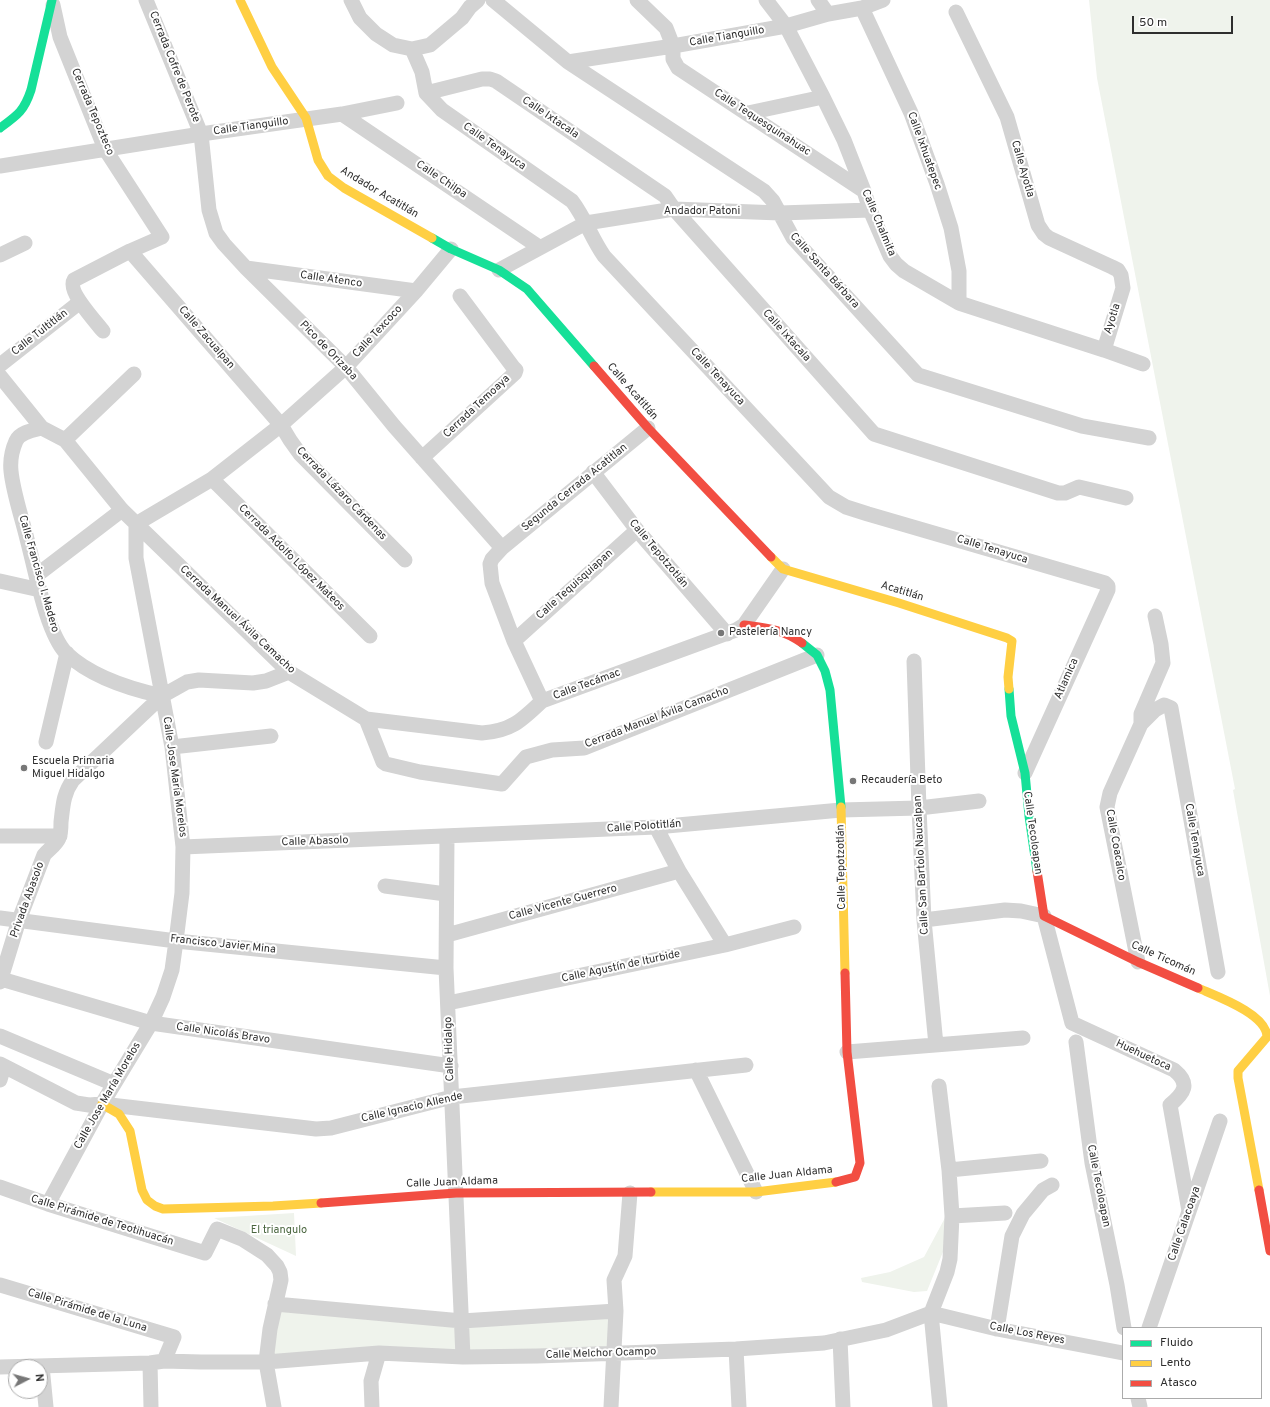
<!DOCTYPE html>
<meta charset="utf-8">
<style>
body{margin:0}
#map{position:relative;width:1270px;height:1407px;overflow:hidden;background:#fff;font-family:Overpass,sans-serif}
canvas{display:block}
.legend{position:absolute;left:1122px;top:1327px;width:140px;height:72px;box-sizing:border-box;background:#fff;border:1px solid #ababab;margin:0;padding:5px 7px;list-style:none;font-size:12px;color:#2e2e2e}
.legend li{display:flex;align-items:center;gap:8px;height:20px}
.legend b{width:20px;border:1px solid #ababab}
.north{position:absolute;left:8px;top:1359px;width:40px;height:40px;box-sizing:border-box;background:#fff;border:1px solid #ababab;border-radius:50%;rotate:84deg;font-size:11px;font-weight:700;line-height:16px;text-align:center;color:#2e2e2e}
.north::after{content:'';display:block;margin:auto;width:14px;height:18px;background:#777;clip-path:polygon(50% 0,100% 100%,50% 72%,0 100%)}
.scale{position:absolute;left:1132px;top:16px;width:101px;height:18px;box-sizing:border-box;border:2px solid #2e2e2e;border-top:0;padding-left:5px;font-size:12px;line-height:14px;white-space:nowrap;color:#2e2e2e;-webkit-text-stroke:3px #fff;paint-order:stroke}
</style>
<div id="map">
<canvas width="1270" height="1407"></canvas>
<ul class="legend">
<li><b style="height:5px;background:#16e098"></b>Fluido</li>
<li><b style="height:5px;background:#ffcf43"></b>Lento</li>
<li><b style="height:5px;background:#f24e42"></b>Atasco</li>
</ul>
<div class="north">N</div>
<div class="scale">50 m</div>
</div>
<script>
const ctx = document.querySelector('canvas').getContext('2d');
ctx.lineJoin = 'round';
function fill(path, color) {
  ctx.fillStyle = color;
  ctx.fill(path, 'evenodd');
}
function trace(path, color, width, dash) {
  ctx.strokeStyle = color;
  ctx.lineWidth = width;
  ctx.lineCap = dash ? 'butt' : 'round';
  ctx.setLineDash(dash || []);
  ctx.stroke(path);
}
function write(font, color, halo, rows, align = 'center') {
  ctx.font = font + ' Overpass,sans-serif';
  ctx.lineWidth = 4;
  ctx.setLineDash([]);
  ctx.textBaseline = 'middle';
  ctx.strokeStyle = halo;
  ctx.fillStyle = color;
  for (const [text, x, y, turn = 0] of rows) {
    ctx.save();
    ctx.translate(x, y);
    ctx.rotate((+turn || 0) * Math.PI / 180);
    ctx.textAlign = isNaN(turn) ? turn : align;
    if (halo) ctx.strokeText(text, 0, 0);
    ctx.fillText(text, 0, 0);
    ctx.restore();
  }
}
const green = new Path2D(`
 M1089,0H1270V996L1233,790L1235,789L1097,78Z
 M294,1213L296,1256L214,1218Z
 M946,1216L945,1247L927,1291L914,1292L862,1282L861,1278L890,1272L924,1257Z
 M275,1304L462,1321L616,1311L614,1353L266,1362Z`);
const street = new Path2D(`
 M146,0L201,134L209,210L216,233L224,244L246,268L346,367L394,426L502,548
 M351,0L360,18L376,34L393,45L412,49L430,45L462,18L470,7L478,0
 M493,0L568,62L764,191L773,201L793,238L918,375L1082,426L1149,438
 M637,0L666,28L673,46V59L678,68L864,191
 M766,0L786,26L823,97L844,140L864,191L870,210L890,256L896,264L904,271L959,303L1104,350L1143,364
 M818,0L828,14
 M53,5L60,37L105,149L162,237L130,251L74,280C67,291 96,322 103,331
 M862,8L911,113L937,184L951,228L959,271V303
 M956,12L1007,117L1038,225L1044,234L1049,238L1112,267L1118,270L1121,275L1123,288L1104,350
 M412,49L422,72L426,93L442,110L572,201C585,218 592,239 604,256L829,497L846,507L868,514L1105,583L1108,586V590L1025,773
 M568,62L673,46L786,26L828,14L862,8L883,0
 M426,93L482,79H490L496,81L665,196L674,209L874,434L1058,493H1065L1079,487L1126,498
 M748,113L823,97
 M342,114L539,247
 M0,166L201,134L342,114L397,103
 M130,251L281,425L290,440L300,454L405,560
 M0,255L25,243
 M246,268L416,291
 M499,270L586,223L674,209L780,213L870,210
 M0,365L80,302
 M0,376L42,428L65,440L122,510L289,672L366,719L383,762L386,764L420,772L502,784L526,757L552,750L584,748L817,655
 M42,428C34,430 20,432 16,441C12,450 10,461 11,471C13,492 22,518 27,539C35,568 46,632 66,653C91,677 130,689 162,696
 M65,440L134,374
 M422,458L515,373L516,370L513,367L460,296
 M593,472L637,530L727,634
 M212,479L370,636
 M136,524L212,479L281,425L346,367L416,291L451,249
 M37,575L122,510
 M0,581L40,590
 M514,641L637,530
 M914,661L919,808L924,920L936,1045
 M542,701L514,641L492,583L490,564L492,559L502,548L648,428
 M366,719L482,733C511,731 521,721 542,701L736,630L744,625L783,569
 M1141,724V714L1163,663L1161,644L1155,616
 M46,742L67,653
 M172,747L271,736
 M656,827L679,871L725,945
 M0,836H60
 M447,837L446,968L463,1357
 M183,847L656,827L841,810L919,808L979,801
 M385,886L446,894
 M0,918L176,941L446,968
 M924,920L1005,910L1021,911L1044,916L1072,1023L1174,1070C1191,1084 1184,1093 1170,1105L1189,1211
 M447,935L679,871
 M1138,962L1107,807L1110,793L1141,724L1155,710L1164,705L1171,708L1218,972
 M1,979L151,1023L451,1066
 M0,982L19,920L44,855C49,849 56,845 59,838C61,834 61,828 61,822C63,806 63,794 73,780L162,696L187,682L199,680L253,683L266,681L289,672
 M448,1003L725,945L794,927
 M0,1036L114,1084
 M1076,1042L1092,1163L1117,1285L1124,1328
 M847,1052L1023,1038
 M0,1064L76,1103L89,1105L102,1104L316,1129L331,1128L452,1097L746,1065
 M696,1070L756,1192
 M0,1080L4,1066
 M939,1086L949,1170L952,1216L950,1259L947,1272L931,1313L940,1407
 M949,1170L1041,1161
 M0,1187L48,1204L205,1253L217,1229L242,1239L267,1255L277,1266L280,1272L281,1280L270,1329L266,1362L274,1407
 M48,1204L102,1104L151,1023L163,997L172,970L176,941L182,893L183,847L172,747L136,558V524
 M952,1216L1005,1213
 M0,1285L174,1337L164,1361
 M275,1304L462,1321L616,1311
 M1149,1328L1220,1121
 M997,1329L1012,1236L1023,1214L1043,1190L1052,1185
 M840,1339L843,1407
 M736,1349L739,1407
 M150,1363L151,1407
 M42,1366L46,1407
 M0,1367L150,1363L164,1361L201,1362H266L379,1353L463,1357L537,1356L736,1349L824,1343L886,1330L931,1313L997,1329L1123,1353
 M1138,1398L1140,1407
 M372,1407L371,1381L379,1353
 M611,1407L616,1311L614,1280L625,1256L630,1193`);
const fast = new Path2D(`
 M0,128C18,115 24,111 31,90L52,0
 M432,238L451,249L499,270L527,289L594,366
 M802,643L817,655L825,671L830,690L841,807
 M1009,689L1011,716L1025,773L1029,816L1037,871`);
const slow = new Path2D(`
 M240,0L272,67L306,118L318,160L328,176L344,188L432,238
 M771,557L783,569L899,603L1007,638L1012,641L1008,677L1009,689
 M841,807L845,973
 M1198,988C1216,996 1267,1014 1267,1037L1238,1071V1078L1259,1190
 M102,1104L119,1114L130,1131L142,1190L147,1200L155,1206L163,1209L273,1206L321,1203
 M651,1192H756L836,1182`);
const jam = new Path2D(`
 M594,366L648,428L771,557
 M744,625C766,628 783,629 802,643
 M1037,871L1044,916L1138,962L1198,988
 M836,1182L855,1177L860,1163L847,1052L845,973
 M1259,1190L1270,1251
 M321,1203L456,1193L651,1192`);
const markers = [
 [721,633,4,"#777"],
 [24,768,4,"#777"],
 [853,781,4,"#777"]
];
const streetNames = [
 ["Calle Tianguillo",727,37,-10],
 ["Cerrada Cofre de Perote",174,67,68],
 ["Cerrada Tepozteco",92,112,67],
 ["Calle Ixtacala",550,118,34],
 ["Calle Tequesquinahuac",762,123,33],
 ["Calle Tianguillo",251,127,-8],
 ["Calle Tenayuca",494,147,35],
 ["Calle Ixhuatepec",924,151,70],
 ["Calle Ayotla",1022,169,74],
 ["Calle Chilpa",441,180,34],
 ["Andador Acatitlán",379,193,31],
 ["Andador Patoni",702,212],
 ["Calle Chalmita",878,223,67],
 ["Calle Santa Bárbara",824,271,48],
 ["Calle Atenco",331,280,8],
 ["Ayotla",1113,319,-72],
 ["Calle Texcoco",378,332,-47],
 ["Calle Tultitlán",40,333,-38],
 ["Calle Ixtacala",786,336,48],
 ["Calle Zacualpan",206,338,49],
 ["Pico de Orizaba",328,351,46],
 ["Calle Tenayuca",717,377,47],
 ["Calle Acatitlán",632,392,49],
 ["Cerrada Temoaya",477,407,-43],
 ["Segunda Cerrada Acatitlan",575,488,-39],
 ["Cerrada Lázaro Cárdenas",341,494,46],
 ["Calle Tenayuca",992,550,17],
 ["Calle Tepotzotlán",658,554,50],
 ["Cerrada Adolfo López Mateos",291,558,45],
 ["Calle Francisco I. Madero",38,574,74],
 ["Calle Tequisquiapan",575,585,-42],
 ["Acatitlán",902,592,17],
 ["Cerrada Manuel Ávila Camacho",237,620,43],
 ["Atlamica",1067,679,-66],
 ["Calle Tecámac",587,685,-20],
 ["Cerrada Manuel Ávila Camacho",657,718,-21],
 ["Calle Jose María Morelos",174,777,82],
 ["Calle Polotitlán",644,827,-4],
 ["Calle Tecoloapan",1032,833,82],
 ["Calle Tenayuca",1194,840,80],
 ["Calle Abasolo",315,842,-2],
 ["Calle Coacalco",1115,845,80],
 ["Calle San Bartolo Naucalpan",922,865,-93],
 ["Calle Tepotzotlán",842,867,-91],
 ["Privada Abasolo",28,900,-70],
 ["Calle Vicente Guerrero",563,903,-15],
 ["Francisco Javier Mina",223,945,6],
 ["Calle Ticomán",1163,959,24],
 ["Calle Agustín de Iturbide",621,967,-12],
 ["Calle Nicolás Bravo",223,1034,8],
 ["Calle Hidalgo",450,1049,-92],
 ["Huehuetoca",1143,1056,25],
 ["Calle Jose María Morelos",108,1096,-60],
 ["Calle Ignacio Allende",412,1108,-13],
 ["Calle Juan Aldama",787,1175,-6],
 ["Calle Juan Aldama",452,1183,-2],
 ["Calle Tecoloapan",1098,1186,79],
 ["Calle Pirámide de Teotihuacán",102,1221,17],
 ["Calle Calacoaya",1185,1224,-71],
 ["Calle Pirámide de la Luna",87,1311,17],
 ["Calle Los Reyes",1027,1334,11],
 ["Calle Melchor Ocampo",601,1354,-2]
];
const poiNames = [
 ["Pastelería Nancy",729,633],
 ["Escuela Primaria",32,762],
 ["Miguel Hidalgo",32,775],
 ["Recaudería Beto",861,781]
];
const parkNames = [
 ["El triangulo",279,1231]
];
fill(green, '#eff3ec');
trace(street, '#d3d3d3', 15);
trace(fast, '#16e098', 9);
trace(slow, '#ffcf43', 9);
trace(jam, '#f24e42', 9);
for (const [x, y, r, color] of markers) {
  const dot = new Path2D();
  dot.arc(x, y, r, 0, 2 * Math.PI);
  ctx.fillStyle = color;
  ctx.fill(dot);
  trace(dot, '#fff', 1.5);
}
write('11px', '#2e2e2e', '#fff', streetNames);
write('11px', '#2e2e2e', '#fff', poiNames, 'left');
write('11px', '#4a663f', '#fff', parkNames);
</script>
